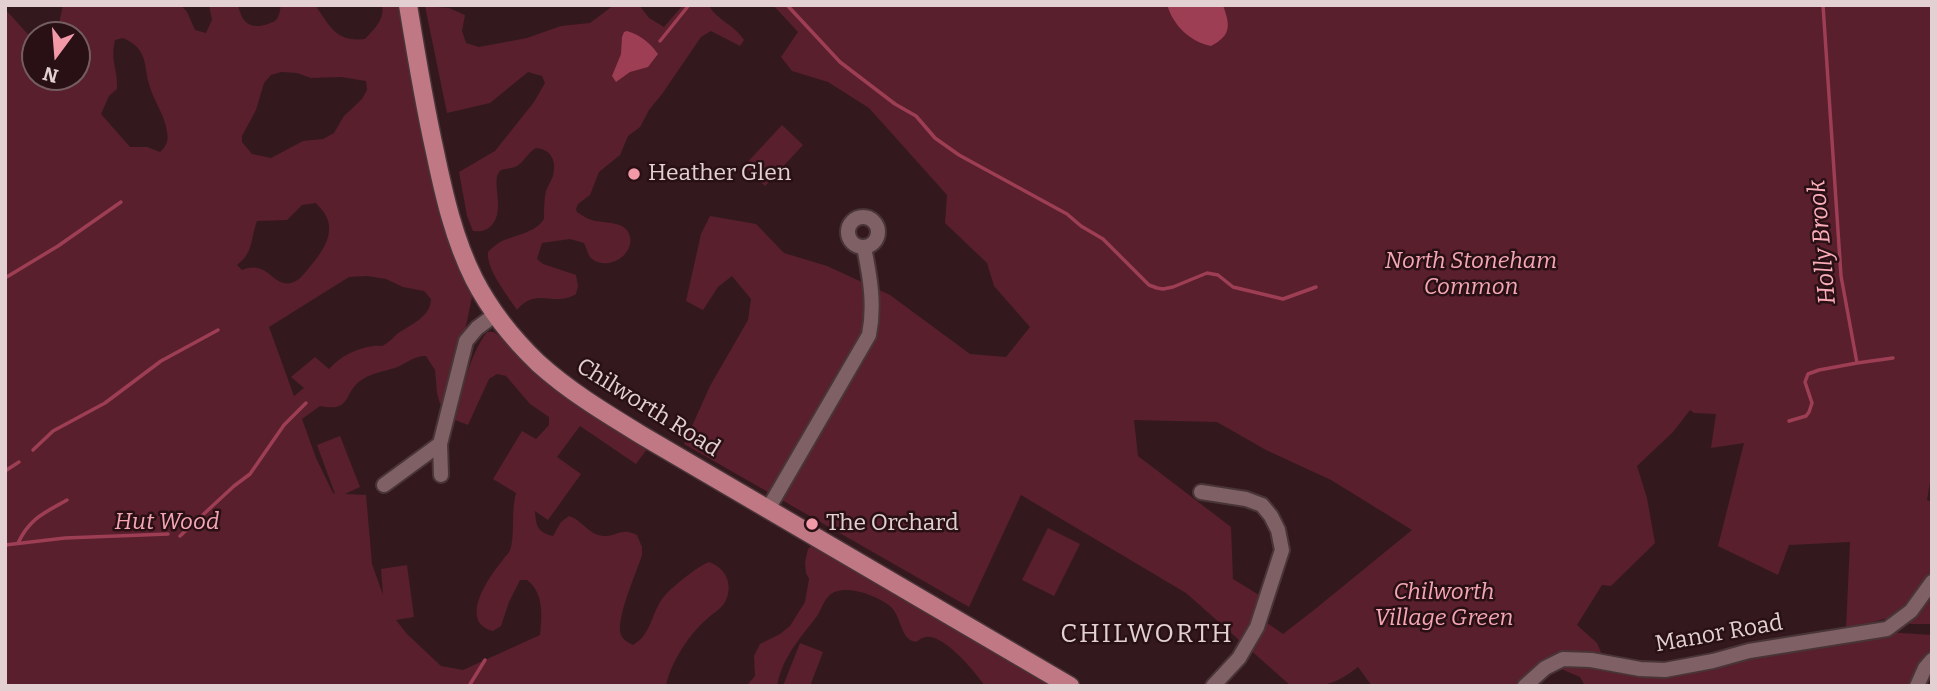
<!DOCTYPE html>
<style>
body{margin:0}
#map{position:relative;width:1937px;height:691px;overflow:hidden;background:#33191e;font-family:Bitter,serif}
canvas{display:block}
.frame{position:absolute;inset:0;border:7px solid #e2d0d2;pointer-events:none}
.north{position:absolute;left:21px;top:21px;width:70px;height:70px;box-sizing:border-box;background:#291015;border:2px solid #735d61;border-radius:50%;rotate:196deg;font-size:19px;font-weight:700;line-height:28px;text-align:center;color:#e2d0d2}
.north::after{content:'';display:block;margin:auto;width:24px;height:32px;background:#f39aa9;clip-path:polygon(50% 0,100% 100%,50% 72%,0 100%)}
</style>
<div id="map">
<canvas width="1937" height="691"></canvas>
<div class="frame"></div>
<div class="north">N</div>
</div>
<script>
const ctx = document.querySelector('canvas').getContext('2d');
ctx.lineJoin = 'round';
function fill(path, color) {
  ctx.fillStyle = color;
  ctx.fill(path, 'evenodd');
}
function trace(path, color, width, dash) {
  ctx.strokeStyle = color;
  ctx.lineWidth = width;
  ctx.lineCap = dash ? 'butt' : 'round';
  ctx.setLineDash(dash || []);
  ctx.stroke(path);
}
function write(font, color, halo, rows, align = 'center') {
  ctx.font = font + ' Bitter,serif';
  ctx.lineWidth = 5;
  ctx.setLineDash([]);
  ctx.textBaseline = 'middle';
  ctx.strokeStyle = halo;
  ctx.fillStyle = color;
  for (const [text, x, y, turn = 0] of rows) {
    ctx.save();
    ctx.translate(x, y);
    ctx.rotate((+turn || 0) * Math.PI / 180);
    ctx.textAlign = isNaN(turn) ? turn : align;
    if (halo) ctx.strokeText(text, 0, 0);
    ctx.fillText(text, 0, 0);
    ctx.restore();
  }
}
const green = new Path2D(`
 M63,5H181L187,12L195,30L206,33L212,20L209,5H238C242,23 250,30 268,24C273,22 275,22 278,17C280,13 280,9 281,5H315C331,27 335,42 365,39C374,29 385,20 382,5H402L438,194L440,218L450,233L471,287L472,297L462,345L446,401L440,404L437,393L435,370L426,356C413,356 406,364 395,368C384,371 372,373 363,379C342,391 354,413 320,406L302,419L316,458L333,493L335,494L317,445L340,436L360,487L345,494L366,495L372,564L383,595L381,569L407,565L414,617L396,620L407,634L441,666L463,670L540,635C542,615 544,593 527,580H520L509,602L501,626L493,631C458,622 488,578 502,561C505,556 510,553 511,547C515,530 511,511 516,493L493,479L522,431L536,439L549,425V417L530,404L506,376L497,374L489,379L468,425L455,420C463,391 468,357 487,332H494L524,355L650,445L636,464L580,426L557,457L581,474L548,520L535,511C536,526 537,532 553,536L561,522L569,516C582,520 590,536 604,536C618,537 620,527 637,535L642,547V555C637,572 615,619 621,635C623,640 629,643 633,645C651,635 651,615 662,599C669,589 698,566 709,562C726,568 734,585 725,602C721,609 715,612 709,617C690,633 671,661 666,686H5V9L35,42V77H77V35H49L59,24ZM123,38C130,41 136,45 140,51C147,62 145,72 149,84C153,100 165,115 167,132C169,140 166,147 160,152L147,147H130L101,114L109,96L117,89C118,69 110,62 115,40ZM281,72L297,73L311,78L341,77L366,81L367,90L362,99L344,116L334,133L323,139L303,141L271,158L252,154L242,142V136L256,110L264,83L271,75ZM316,203C319,207 324,211 326,216C336,235 320,255 308,269C303,275 299,281 291,283C272,287 268,259 242,270L237,265C254,252 250,240 257,221L287,220L302,205ZM367,276L386,279L403,287L424,291L431,299C431,317 410,325 397,334C394,337 388,343 384,345C381,347 377,345 373,346C355,349 341,356 329,369L315,357L291,377L304,388L294,396L269,327L349,277Z
 M614,5H639L649,18L664,27L683,5H709C716,20 734,24 744,40L740,46L711,31L701,37L662,94L649,110L640,127L628,136L620,155L599,172L590,195L578,204L576,209L577,212C582,215 587,219 592,220C604,224 627,220 630,237C634,256 606,272 591,258C588,255 586,247 584,243L570,239L542,243L537,259L543,264L576,275L578,286L576,294C553,308 537,286 517,310C508,296 486,269 488,252C492,248 496,244 502,241C516,235 535,233 544,219C544,210 544,200 546,191C548,186 551,181 553,176C557,161 551,149 536,148C527,153 524,163 515,167C511,169 503,168 500,171C490,180 506,209 492,225C486,231 481,232 473,231L467,216L459,172L495,151L534,102L545,83L542,76L528,72L490,103L447,113L425,6L449,8L465,15L462,31L466,43L479,47L527,38L561,26L590,23Z
 M773,5H1929L1932,8V471L1927,500L1932,502V624H1910L1908,602L1888,618L1846,629L1850,542L1789,545L1778,575L1718,546L1744,443L1711,448L1716,414L1694,413L1690,410L1673,432L1637,466L1647,498L1655,543L1611,586L1602,585L1577,625L1597,643L1603,657L1544,661L1517,686H1372L1358,667C1332,687 1323,686 1291,686L1186,593L1021,495L969,607L684,444L710,386L748,320L751,299L732,276L718,287L703,310L686,301L701,234L710,216L756,224L784,253L827,266L890,295L970,354L1006,357L1030,327L994,286L987,263L945,223L947,195L869,108L828,82L792,71L781,57L798,32ZM1134,420L1217,422L1266,450L1331,480L1412,530L1314,610L1283,634L1257,616L1259,595L1233,579L1231,527L1138,456Z
 M782,125L803,145L765,186L744,166Z
 M1048,528L1080,544L1054,596L1022,580Z
 M813,544L1048,683L1046,686H985C975,672 944,634 926,637C923,637 919,640 916,642C900,639 902,619 892,608C880,596 841,581 828,597C823,602 821,610 817,616C799,640 783,656 777,686H744L748,684L755,676L754,656L760,644L780,634L790,626L805,602L809,579L806,573L805,562L808,549Z
 M1885,632L1932,635V649L1922,661L1908,686H1585L1580,677L1559,668L1580,665L1621,671Z
 M800,643L823,652L810,686H783Z`);
const water = new Path2D(`
 M1167,5H1223C1230,25 1232,35 1211,46C1189,41 1174,26 1167,5Z
 M627,31C641,35 650,43 658,54L648,67L630,72L616,82L612,76L621,54L622,37L624,32Z`);
const stream = new Path2D(`
 M787,5L840,62L895,104L916,116L935,138L959,155L1067,214L1081,226L1103,239L1149,285L1157,288L1163,289L1173,287L1207,273L1218,275L1233,287L1283,299L1316,287
 M660,41L689,5
 M5,278L58,246L121,202
 M1857,363L1893,358
 M1789,421L1806,416L1809,412L1812,403L1805,382L1808,374L1819,370L1857,363L1841,276L1823,5
 M33,450L53,431L105,403L161,361L218,330
 M5,471L19,462
 M180,536L234,486L250,474L284,425L306,403
 M18,543C30,518 44,513 67,500
 M5,545L65,538L168,534
 M469,686L485,660`);
const minor = new Path2D(`
 M848 232a15 15 0 1 1 30 0a15 15 0 1 1-30 0Z
 M441,475L440,444L466,341L477,328L496,314
 M384,485L440,444
 M1201,492L1246,499L1262,505L1271,516L1278,530L1282,550L1257,627L1239,658L1213,686
 M768,509L869,335C875,305 870,277 864,247
 M1525,686L1545,668L1563,659L1591,660L1640,669L1665,670L1713,661L1749,651L1887,629L1911,611L1932,582
 M1917,686L1925,668L1932,660`);
const major = new Path2D(`
 M408,5C416,54 424,103 435,152C444,195 454,239 474,279C490,310 513,339 538,363C570,392 607,414 643,436L1070,686`);
const markers = [
 [634,174,7,"#f39aa9"],
 [812,524,7,"#f39aa9"]
];
const poiNames = [
 ["Heather Glen",648,174],
 ["The Orchard",826,524]
];
const parkNames = [
 ["North Stoneham",1471,262],
 ["Common",1471,288],
 ["Hut Wood",167,523],
 ["Chilworth",1444,593],
 ["Village Green",1444,619]
];
const streetNames = [
 ["Chilworth Road",648,408,32],
 ["Manor Road",1719,634,-10]
];
const waterNames = [
 ["Holly Brook",1823,242,-95]
];
const quarterNames = [
 ["CHILWORTH",1147,635]
];
fill(green, '#591f2c');
fill(water, '#9d3e54');
trace(stream, '#9d3e54', 3.5);
trace(minor, '#493538', 18);
trace(major, '#493538', 21);
trace(minor, '#7f6064', 14);
trace(major, '#bf7884', 18);
for (const [x, y, r, color] of markers) {
  const dot = new Path2D();
  dot.arc(x, y, r, 0, 2 * Math.PI);
  ctx.fillStyle = color;
  ctx.fill(dot);
  trace(dot, '#291015', 2.5);
}
write('23px', '#e2d0d2', '#291015', poiNames, 'left');
write('italic 23px', '#f5a6b3', '#291015', parkNames);
write('23px', '#e2d0d2', '#291015', streetNames);
write('italic 24px', '#fcadba', '#291015', waterNames);
ctx.letterSpacing = '2px';
write('26px', '#e2d0d2', '#291015', quarterNames);
ctx.letterSpacing = '0px';
</script>
